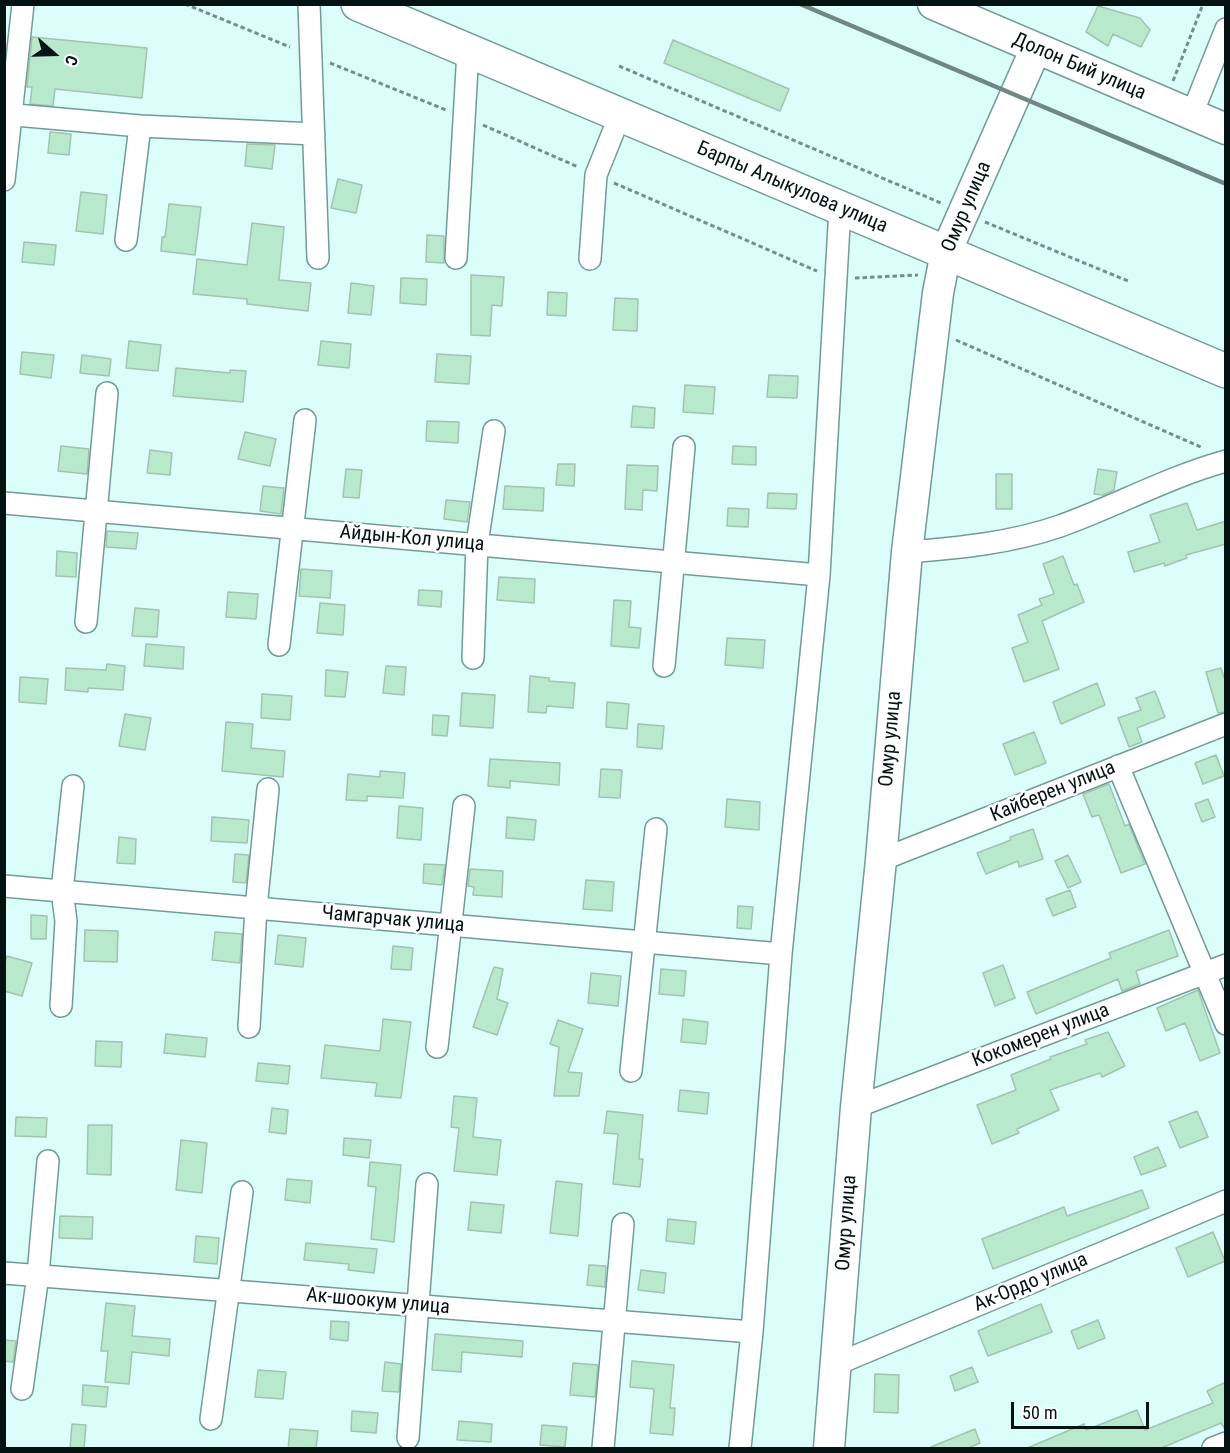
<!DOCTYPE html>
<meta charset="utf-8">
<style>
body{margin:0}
#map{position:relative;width:1230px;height:1453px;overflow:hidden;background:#dbfefb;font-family:"Roboto Condensed",sans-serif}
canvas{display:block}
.frame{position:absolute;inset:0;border:6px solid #041312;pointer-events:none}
.north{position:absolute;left:24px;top:24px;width:60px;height:60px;-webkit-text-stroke:4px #fff;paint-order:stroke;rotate:110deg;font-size:16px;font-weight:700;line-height:24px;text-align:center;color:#041312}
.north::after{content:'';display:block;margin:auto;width:21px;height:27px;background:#041312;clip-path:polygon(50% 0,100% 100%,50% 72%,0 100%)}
.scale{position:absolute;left:1011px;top:1402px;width:138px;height:27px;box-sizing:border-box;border:3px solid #041312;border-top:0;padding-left:8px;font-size:18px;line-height:21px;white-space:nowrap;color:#041312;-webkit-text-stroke:4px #fff;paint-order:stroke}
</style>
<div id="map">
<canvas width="1230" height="1453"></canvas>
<div class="frame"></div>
<div class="north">С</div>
<div class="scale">50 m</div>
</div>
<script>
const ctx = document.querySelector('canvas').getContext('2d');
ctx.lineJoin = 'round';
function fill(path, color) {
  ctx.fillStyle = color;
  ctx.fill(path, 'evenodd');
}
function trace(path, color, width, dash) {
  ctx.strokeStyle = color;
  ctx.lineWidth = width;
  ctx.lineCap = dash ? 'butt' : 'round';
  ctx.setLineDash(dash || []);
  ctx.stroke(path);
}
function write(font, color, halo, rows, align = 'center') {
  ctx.font = font + ' "Roboto Condensed",sans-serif';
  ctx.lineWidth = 5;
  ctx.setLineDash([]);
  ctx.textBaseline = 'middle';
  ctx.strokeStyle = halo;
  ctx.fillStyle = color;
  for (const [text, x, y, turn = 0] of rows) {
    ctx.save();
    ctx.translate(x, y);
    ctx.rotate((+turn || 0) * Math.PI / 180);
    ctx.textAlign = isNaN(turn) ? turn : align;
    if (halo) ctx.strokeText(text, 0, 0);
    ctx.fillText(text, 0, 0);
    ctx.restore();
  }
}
const building = new Path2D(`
 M1098,6L1140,18L1150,30L1141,47L1113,34L1108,46L1086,32Z
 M32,37L147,48L142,98L55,89L53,106L30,104L32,87H27Z
 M673,40L789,89L780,111L664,63Z
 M50,132L71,134L69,155L48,153Z
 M247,144L275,145L272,169L245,166Z
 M338,179L362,185L356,213L331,208Z
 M81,192L107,195L103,234L76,231Z
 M169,204L201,207L195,255L161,251L162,237H165Z
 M252,223L284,227L279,280L311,283L308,311L247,304V299L193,294L197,259L247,265Z
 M427,235L444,236V263L426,262Z
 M24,242L56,245L54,265L22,262Z
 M471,275L504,277L502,306L492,305L490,336L471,335Z
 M401,278L427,279L426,305L400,303Z
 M351,283L374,286L371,315L348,313Z
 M548,292L567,293L566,316L547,315Z
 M615,298L638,299L637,331L613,330Z
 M129,341L161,345L158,371L126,368Z
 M321,341L351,344L349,368L318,365Z
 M22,352L54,355L51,378L20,374Z
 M437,354L471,356L469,384L435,382Z
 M82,355L111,359L109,376L80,373Z
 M176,368L230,373V370L246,371L243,402L173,396Z
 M769,375L798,376L797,398L767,397Z
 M685,385L715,387L713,414L683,412Z
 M633,406L655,408L654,428L631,427Z
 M427,421L459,422L458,443L426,441Z
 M245,432L276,439L270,466L238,459Z
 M61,446L89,449L87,474L58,471Z
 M733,446L756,447V465L732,464Z
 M150,450L172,453L170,475L147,473Z
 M558,464H575L574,486L556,485Z
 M627,465L658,466L657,491L643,490L642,510L625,509Z
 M346,469L362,470L359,498L343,497Z
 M1098,469L1117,472L1114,490L1103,495L1094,494Z
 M996,474H1012V509H996Z
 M263,486L284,488L281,514L260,511Z
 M505,486L544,488L543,511L503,509Z
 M768,493L797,494L796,509L767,508Z
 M446,500L470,502L467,522L444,519Z
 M1187,503L1197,530L1226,521V544L1186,555L1187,558L1165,566L1164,563L1134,572L1128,552L1160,542L1150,515Z
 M728,508L749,509L748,527L727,526Z
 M107,531L138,533L136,549L106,547Z
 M57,551L77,553L76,577L56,576Z
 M1063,556L1074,585L1077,584L1084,602L1042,621L1059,669L1024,682L1012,648L1028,642L1018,615L1042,605L1039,599L1054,594L1043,564Z
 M301,569L332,571L330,598L299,596Z
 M499,577L535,579L534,603L497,600Z
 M419,590L442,591L441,607L418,605Z
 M228,592L258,594L256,619L226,617Z
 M614,600L631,601L629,627L641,628L639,648L611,646Z
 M320,603L345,605L343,635L317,633Z
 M135,608L159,610L157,637L132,636Z
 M727,638L765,640L763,668L725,665Z
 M146,644L184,647L183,669L144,666Z
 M107,664L125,666L123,690L88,688V692L65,690L66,668L106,670Z
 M386,666L406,667L404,695L383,693Z
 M1221,668L1226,683V712L1218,713L1206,672Z
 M326,670L348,672L345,697L325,696Z
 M530,676L549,678V681L575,683L573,708L547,706L546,713L528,712Z
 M20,677L48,679L46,704L19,702Z
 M1097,683L1105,705L1061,724L1053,702Z
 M1155,691L1165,717L1137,728L1142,742L1129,747L1118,718L1141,710L1136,698Z
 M462,693L495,695L493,728L460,726Z
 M262,694L292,696L290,720L261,718Z
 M607,702L629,704L627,729L606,727Z
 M125,714L151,718L145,750L119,746Z
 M433,715L449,716L447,736L432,735Z
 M226,722L253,724L251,748L285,751L283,777L222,771Z
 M638,724L664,726L662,749L637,747Z
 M1034,732L1046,763L1015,775L1003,744Z
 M1216,755L1224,776L1203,784L1195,763Z
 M490,759L560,763L559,785L510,781V788L488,786Z
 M601,769L622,770L620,798L599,797Z
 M380,771L405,773L403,798L367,796V801L346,800L348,774L380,777Z
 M1109,784L1125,826L1129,824L1145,864L1121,873L1099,815L1092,817L1083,794Z
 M727,799L760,802L759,830L725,827Z
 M1208,799L1215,817L1202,822L1195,804Z
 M399,806L423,808L421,840L397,838Z
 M212,817L249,820L247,843L211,841Z
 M507,817L536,820L534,840L506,838Z
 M1033,829L1043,859L1019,867L1018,861L986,874L977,853L1011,840L1010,837Z
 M119,837L136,839L135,864L117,863Z
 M235,854L249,855L246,883L233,882Z
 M1068,855L1081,882L1068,888L1055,861Z
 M424,864L445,865L442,885L423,883Z
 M470,869L503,871L502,897L473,895L474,887L468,886Z
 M586,880L614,882L612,911L583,909Z
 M1070,890L1076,907L1053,916L1046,899Z
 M738,906L753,907L751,929L737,928Z
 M31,915L47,916L46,939H31Z
 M85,930L118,931L117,962L84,961Z
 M1169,930L1178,956L1136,971L1140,984L1122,991L1118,979L1036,1014L1027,992L1111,958L1109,953Z
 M215,932L242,934L240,963L212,960Z
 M278,935L306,938L303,967L275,964Z
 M393,946L413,948L411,970L391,969Z
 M7,956L32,963L22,996L4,991V966Z
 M1003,965L1015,998L995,1006L983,973Z
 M494,967L503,969L497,999L508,1003L497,1035L473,1027Z
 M661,969L686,971L684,996L659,994Z
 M591,973L621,976L618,1006L588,1003Z
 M1198,990L1220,1053L1200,1061L1185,1023L1166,1031L1157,1008Z
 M383,1019L411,1022L401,1098L375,1096L377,1083L321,1078L325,1045L380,1051Z
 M683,1019L708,1022L706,1044L681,1042Z
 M558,1020L583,1029L568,1072L582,1073L579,1096H554L559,1047L550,1044Z
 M1108,1032L1125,1066L1102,1077L1100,1073L1050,1090L1059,1110L1017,1129L1019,1133L992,1144L977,1105L1016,1090L1011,1075L1051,1059L1050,1057L1087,1044L1085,1040Z
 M166,1034L207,1038L205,1057L164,1053Z
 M96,1041L122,1042L121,1067L95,1066Z
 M258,1063L290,1066L288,1084L256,1081Z
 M680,1090L709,1093L707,1114L678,1111Z
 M454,1096L477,1098L473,1137L501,1140L497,1175L454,1171L459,1128L451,1127Z
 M272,1108L288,1110L286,1134L269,1132Z
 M607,1111L643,1115L639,1159H643L640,1187L613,1184L618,1134L604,1133Z
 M1197,1111L1208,1137L1180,1148L1169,1122Z
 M16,1117L47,1118L46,1137L15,1136Z
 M88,1125H112L111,1175L87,1174Z
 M344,1138L371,1140L369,1158L343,1155Z
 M181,1140L207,1143L202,1193L176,1190Z
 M1158,1147L1166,1166L1141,1175L1134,1157Z
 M370,1162L401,1165L394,1242L371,1239L376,1187L368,1186Z
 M287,1179L312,1181L310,1203L285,1200Z
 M556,1181L582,1184L578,1236L550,1233Z
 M1142,1190L1149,1208L993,1269L982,1239L1064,1207L1067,1216Z
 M471,1202L504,1205L501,1233L468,1230Z
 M60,1216L93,1217L92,1239L59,1238Z
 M668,1219L696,1222L694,1244L666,1241Z
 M1213,1232L1225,1261L1188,1277L1176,1248Z
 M196,1236L219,1238L217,1264L194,1262Z
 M306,1243L377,1249L374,1273L348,1270L349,1264L304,1260Z
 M589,1265L606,1266L605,1287L587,1285Z
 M641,1270L666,1273L664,1293L638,1290Z
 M106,1303L135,1306L132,1336L170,1339L169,1356L132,1352L129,1384L105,1382L108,1351H101Z
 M1041,1304L1052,1332L988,1356L978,1331Z
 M1098,1320L1105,1338L1078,1349L1071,1331Z
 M331,1321L349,1322L348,1341L330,1339Z
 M435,1334L523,1341L522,1357L462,1352L461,1372L432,1370Z
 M4,1340L16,1341L13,1362L4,1361Z
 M632,1361L674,1365L670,1408H675L673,1435L650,1433L654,1389L630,1387Z
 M385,1362L401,1364L399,1392L382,1391Z
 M573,1363L598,1365L595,1397L570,1395Z
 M972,1367L978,1382L955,1391L950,1376Z
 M258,1370L286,1372L283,1399L255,1397Z
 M875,1374L899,1375L898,1413L874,1412Z
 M1226,1382V1431L1221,1423L1159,1449H1025L1084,1424L1086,1430L1137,1410L1145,1430L1213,1403L1207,1391Z
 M83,1385L108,1387L106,1407L82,1405Z
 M352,1411L378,1413L376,1433L351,1431Z
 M459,1421L492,1424L491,1442L457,1440Z
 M72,1424L86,1425L84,1449H70Z
 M542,1425L567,1427L565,1447L540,1445Z
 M290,1429L318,1431L316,1449H288Z
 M975,1429L980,1443L966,1449H926Z`);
const path = new Path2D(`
 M185,4L290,47
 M330,63L446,110
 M619,66L941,203
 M1173,81L1203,4
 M483,125L578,167
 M614,183L817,271
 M985,222L1128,281
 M855,278L918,275
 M956,340L1203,448`);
const street = new Path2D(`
 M309,4L318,258
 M4,114L140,126L126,240
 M1192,114L1226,29
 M140,126L314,134
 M4,180L23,4
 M456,258L468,51
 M590,259L596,175L620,115
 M4,503L819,575
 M907,552C959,548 1011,543 1060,526C1116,506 1168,477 1226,461
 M86,622L107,393
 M279,645L305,420
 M473,658L477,544L494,431
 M664,666L684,447
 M1118,766L1226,1024
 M881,860L1226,724
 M4,886L781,954
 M61,1006L66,921L62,891L73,786
 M249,1027L256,908L268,789
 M437,1047L464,806
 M631,1071L656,829
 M856,1107L1226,965
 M4,1273L752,1332
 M837,1364L1226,1201
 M22,1389L38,1275L48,1161
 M211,1419L242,1192
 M408,1438L427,1184
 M603,1448L623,1224
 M740,1448L752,1332L781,954L819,575L840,208
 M1213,1448L1226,1443`);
const secondary = new Path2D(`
 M933,4L1226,129
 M829,1448L856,1107L881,860L907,552L938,293L946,252L1036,48`);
const primary = new Path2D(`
 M358,4L1226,371`);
const rail = new Path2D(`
 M800,4L1226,184`);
const streetNames = [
 ["Долон Бий улица",1079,67,23],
 ["Барпы Алыкулова улица",792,188,23],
 ["Омур улица",967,207,-67],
 ["Айдын-Кол улица",412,539,5],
 ["Омур улица",891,739,-85],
 ["Кайберен улица",1053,792,-22],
 ["Чамгарчак улица",393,920,5],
 ["Кокомерен улица",1041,1036,-21],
 ["Омур улица",847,1223,-86],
 ["Ак-Ордо улица",1031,1283,-23],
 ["Ак-шоокум улица",378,1302,5]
];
fill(building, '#b8e9cd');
trace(building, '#a2c3b0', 1.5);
trace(street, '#729b98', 24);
trace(secondary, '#729b98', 33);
trace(primary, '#729b98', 36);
trace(path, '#758e8c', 3, [4.5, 3]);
trace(street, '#fff', 21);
trace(secondary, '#fff', 30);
trace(primary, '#fff', 33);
trace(rail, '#6f8785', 4.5);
write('20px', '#041312', '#fff', streetNames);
</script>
